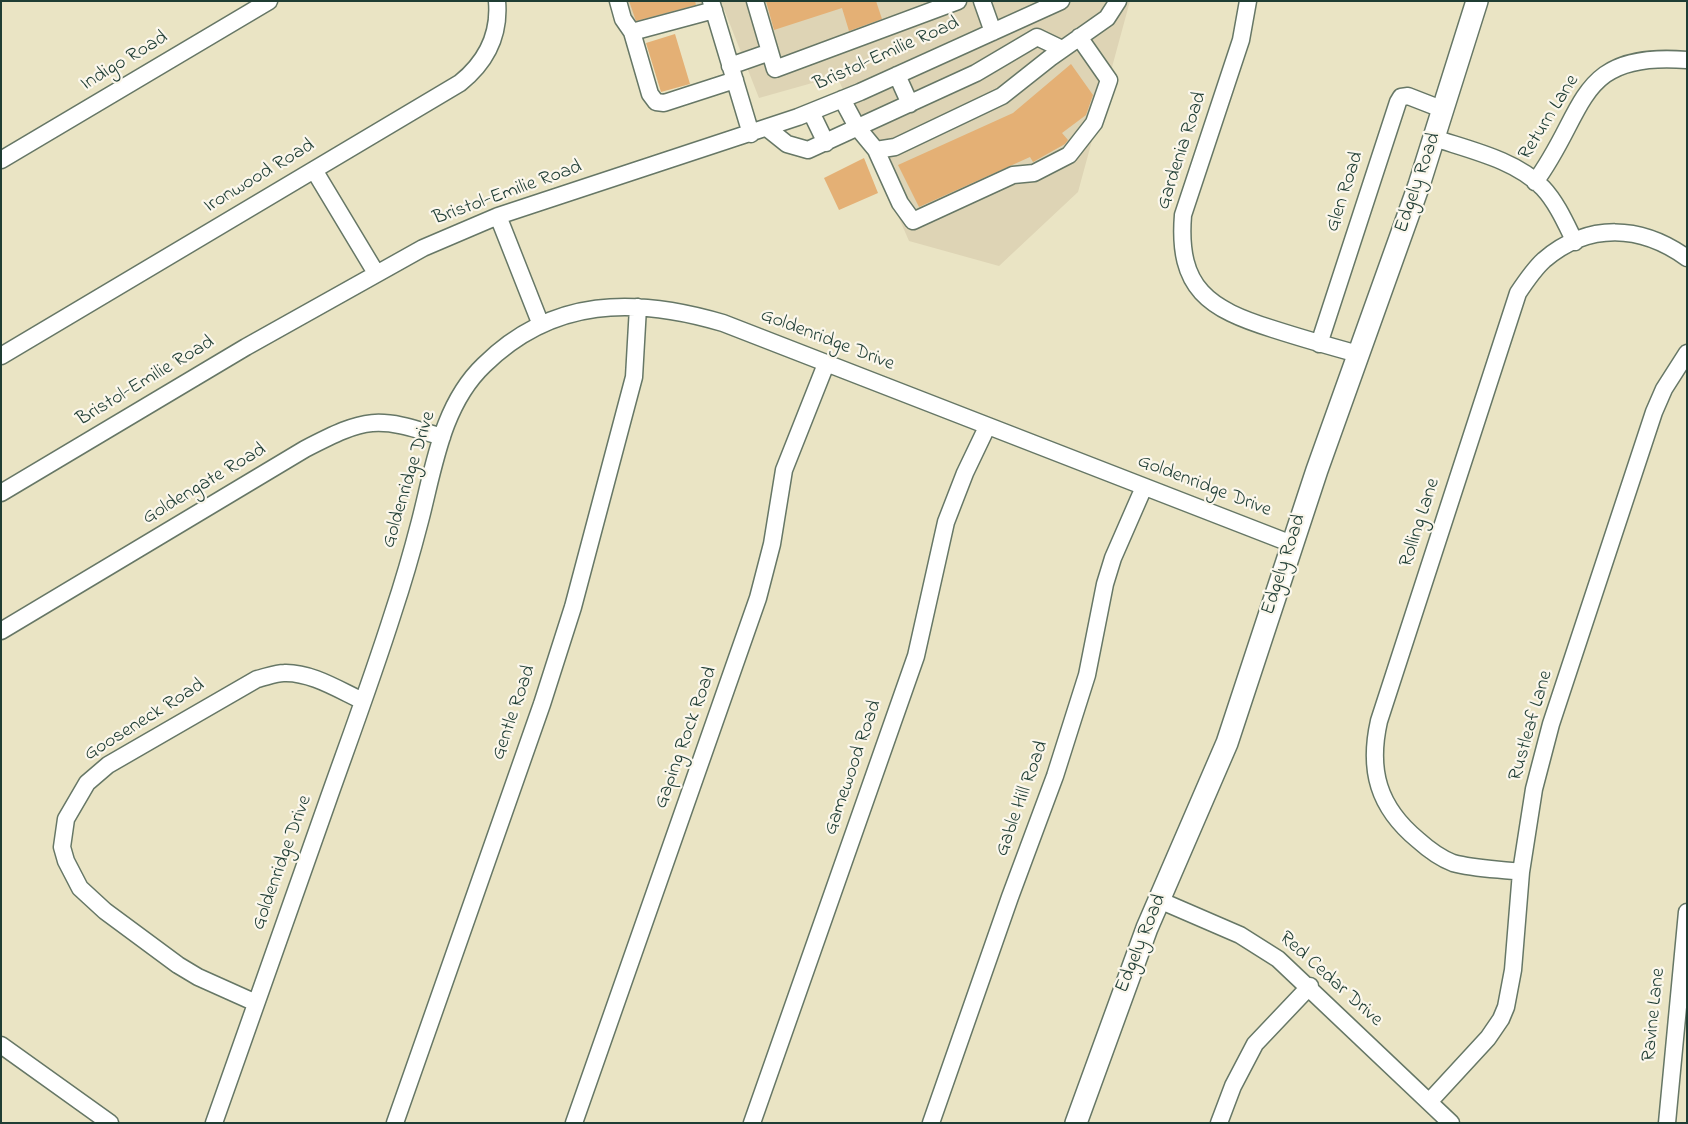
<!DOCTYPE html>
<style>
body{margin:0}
#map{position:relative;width:1688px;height:1124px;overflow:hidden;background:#eae4c4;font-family:"Indie Flower",sans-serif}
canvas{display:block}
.frame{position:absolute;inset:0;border:2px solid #1f3d34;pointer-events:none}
</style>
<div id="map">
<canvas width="1688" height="1124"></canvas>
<div class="frame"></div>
</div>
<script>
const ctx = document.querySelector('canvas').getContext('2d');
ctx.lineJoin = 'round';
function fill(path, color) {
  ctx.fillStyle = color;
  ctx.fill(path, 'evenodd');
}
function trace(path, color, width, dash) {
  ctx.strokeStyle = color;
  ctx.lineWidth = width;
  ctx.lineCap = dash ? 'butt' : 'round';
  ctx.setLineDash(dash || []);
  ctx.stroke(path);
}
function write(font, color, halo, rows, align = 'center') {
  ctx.font = font + ' "Indie Flower",sans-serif';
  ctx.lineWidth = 4.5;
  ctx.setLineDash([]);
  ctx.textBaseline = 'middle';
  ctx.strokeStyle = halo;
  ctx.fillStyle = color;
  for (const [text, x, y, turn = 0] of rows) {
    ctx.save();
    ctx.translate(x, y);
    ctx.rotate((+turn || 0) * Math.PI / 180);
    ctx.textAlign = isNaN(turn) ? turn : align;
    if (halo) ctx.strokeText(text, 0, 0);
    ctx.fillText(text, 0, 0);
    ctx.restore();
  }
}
const built = new Path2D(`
 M612,1H1130L1078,192L999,266L909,241L837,76L759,98L722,4L621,32Z`);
const building = new Path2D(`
 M629,1H695L696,5L636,21Z
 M766,1H876L882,19L849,31L842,8L774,30Z
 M675,34L690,84L661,92L646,43Z
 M1071,64L1093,95L1086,115L1062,133L1068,140L1065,144L1033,162L1030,157L919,207L898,165L1013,113Z
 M864,158L878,193L839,210L824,178Z`);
const minor = new Path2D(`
 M618,1L623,19L632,32L650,94L656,102L664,103L735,80
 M711,1L751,134
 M755,1L775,69L958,1
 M982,1L993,32
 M1248,1L1241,40L1183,215C1177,289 1209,309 1273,329C1301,338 1329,346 1358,354
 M632,32L714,10
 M730,66L770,52
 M897,75L910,104
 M842,99L857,127L876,150L895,147L1002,96L1050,58L1107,18L1118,1
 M811,112L826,143
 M767,128L787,144L808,150L976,73L1037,37L1062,49
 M1434,138C1470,150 1516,160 1543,188C1557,203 1566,224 1575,242
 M876,150L900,203L913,221L1013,175L1034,173L1069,155L1094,123L1109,80L1079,37
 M1,160L269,1
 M314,170L376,273
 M1535,182C1588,110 1575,51 1687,60
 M498,216L541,325
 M1319,344L1398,102L1401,97L1408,96L1444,110
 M1,356L460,83C486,62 500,35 497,1
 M1,493L246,347L423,248L498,216L798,117L860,92L1061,1
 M1,631L305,449C367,417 376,416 442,437
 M1521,872C1499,869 1475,869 1453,863C1440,858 1428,849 1418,840C1378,807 1368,770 1379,721L1518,293C1526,281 1534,269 1544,260C1589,222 1641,225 1687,258
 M1159,900L1240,935L1278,959L1451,1123
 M256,1003L198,977L178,965L105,911L80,888L66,861L62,847L66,819L87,783L108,765L257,679C266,677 276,673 284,673C311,672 339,690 363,701
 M1,1045L110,1123
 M1429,1102L1488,1038L1501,1019L1506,1007L1513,970L1521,872L1534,789L1551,724L1654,412L1664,389L1687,353
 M214,1123C252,1015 290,908 328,800C350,738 373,676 393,613C403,583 412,552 420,521C434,467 442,405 484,365C553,297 635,297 723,323L1292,544
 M395,1123L542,704L573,607L634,377L638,307
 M574,1123L758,598L772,544L784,470L826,364
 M752,1123L916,656L946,522L965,473L987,427
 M931,1123L1010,897L1055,776L1087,675L1105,584L1113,558L1144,487
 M1219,1123L1233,1086L1255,1044L1310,986
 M1667,1123L1687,912`);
const major = new Path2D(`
 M1076,1123L1147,928L1227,743L1317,470L1419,185L1477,1`);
const streetNames = [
 ["Bristol-Emilie Road",887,55,-24],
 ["Indigo Road",125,62,-31],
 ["Return Lane",1550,118,-58],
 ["Gardenia Road",1183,151,-72],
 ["Ironwood Road",260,177,-31],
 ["Edgely Road",1419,183,-71],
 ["Glen Road",1346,192,-72],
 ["Bristol-Emilie Road",508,194,-20],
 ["Goldenridge Drive",827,341,21],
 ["Bristol-Emilie Road",146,382,-31],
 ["Goldenridge Drive",410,480,-73],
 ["Goldengate Road",205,485,-31],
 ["Goldenridge Drive",1204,487,21],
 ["Rolling Lane",1421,523,-72],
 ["Edgely Road",1285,565,-72],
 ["Gentle Road",515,713,-71],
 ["Gooseneck Road",145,721,-32],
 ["Rustleaf Lane",1532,726,-74],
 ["Gaping Rock Road",687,738,-70],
 ["Gamewood Road",854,768,-71],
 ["Gable Hill Road",1023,799,-70],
 ["Goldenridge Drive",283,863,-70],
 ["Edgely Road",1142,944,-68],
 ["Red Cedar Drive",1330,980,42],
 ["Ravine Lane",1655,1015,-84]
];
fill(built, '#ded4b5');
fill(building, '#e4b075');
trace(minor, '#676', 19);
trace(major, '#676', 24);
trace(minor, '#fff', 16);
trace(major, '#fff', 21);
write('20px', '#1f3d34', '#fbf7ec', streetNames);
</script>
